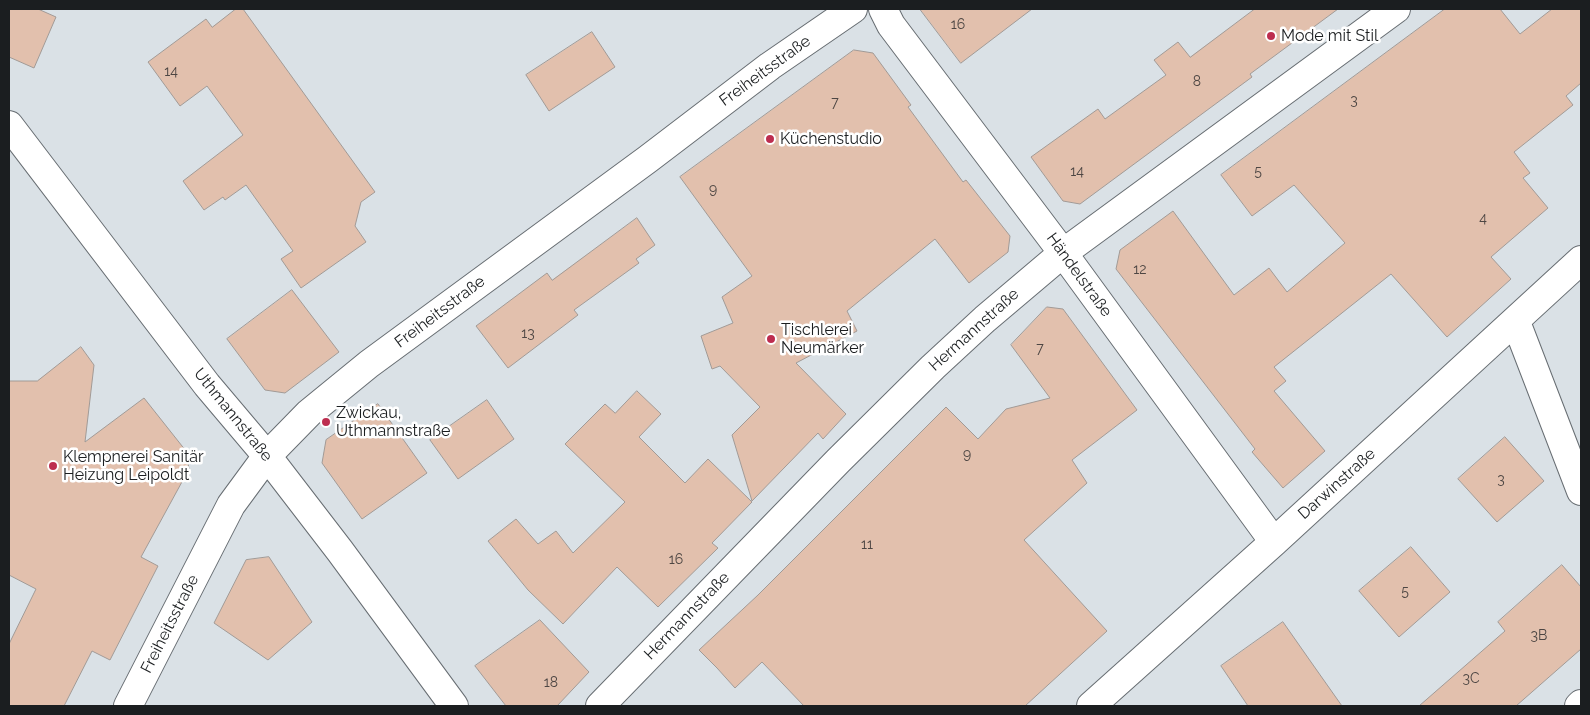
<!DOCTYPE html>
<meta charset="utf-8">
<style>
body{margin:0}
#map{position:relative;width:1590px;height:715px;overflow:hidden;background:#dae1e6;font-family:Raleway,sans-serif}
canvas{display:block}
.frame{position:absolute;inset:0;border:10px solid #1b1e20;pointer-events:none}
</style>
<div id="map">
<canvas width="1590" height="715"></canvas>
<div class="frame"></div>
</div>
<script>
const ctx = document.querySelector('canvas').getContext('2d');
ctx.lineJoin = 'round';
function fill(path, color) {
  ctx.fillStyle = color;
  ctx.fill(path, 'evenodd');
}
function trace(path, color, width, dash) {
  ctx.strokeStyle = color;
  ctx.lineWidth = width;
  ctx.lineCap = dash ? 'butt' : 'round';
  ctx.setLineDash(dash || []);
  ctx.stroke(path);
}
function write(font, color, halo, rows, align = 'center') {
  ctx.font = font + ' Raleway,sans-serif';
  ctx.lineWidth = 5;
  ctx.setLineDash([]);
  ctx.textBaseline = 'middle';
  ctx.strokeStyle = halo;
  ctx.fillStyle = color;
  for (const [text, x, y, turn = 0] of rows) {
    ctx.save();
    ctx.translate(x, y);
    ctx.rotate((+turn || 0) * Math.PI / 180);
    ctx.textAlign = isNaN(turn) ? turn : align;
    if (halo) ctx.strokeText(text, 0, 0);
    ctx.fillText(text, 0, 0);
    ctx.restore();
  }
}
const building = new Path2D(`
 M9,9H38L56,17L34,68L9,57Z
 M236,9H243L375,192L361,202L355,226L366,242L301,288L281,259L293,251L246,185L225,200L223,197L204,210L183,181L243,135L207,86L180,106L148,62L206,19L212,27Z
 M920,9H1032L961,63Z
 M1255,9H1338L1250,74L1252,77L1080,204L1063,201L1031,157L1098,109L1105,119L1166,75L1154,60L1178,42L1190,57Z
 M1445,9H1500L1520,34L1552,9H1581V83L1566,96L1573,105L1514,152L1530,173L1523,178L1548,208L1491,257L1511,279L1447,337L1391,274L1274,367L1286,381L1274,391L1325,451L1283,488L1252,452L1255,449L1116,269L1120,250L1173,211L1234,295L1269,268L1287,292L1345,243L1294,185L1252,216L1221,175Z
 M592,32L615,67L549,111L526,75Z
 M854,50L873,53L911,105L908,107L963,182L966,180L1010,236L1008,252L969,283L935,239L847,311L857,331L796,363L846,414L823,439L818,433L752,501L732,435L760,407L720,366L712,369L701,336L733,323L722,297L752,276L680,177Z
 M637,218L655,245L636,259L639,263L574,310L578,315L508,368L476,326L547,273L552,280Z
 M292,290L339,352L285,393L265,390L227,339Z
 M1047,307L1063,309L1137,410L1072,460L1087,483L1024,540L1107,631L1025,706H804L762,662L735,688L717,668L699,650L758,595L946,407L978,439L1006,409L1050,398L1011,345Z
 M81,347L94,365L85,442L144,398L186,451L189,469L141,557L158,566L110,660L92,651L64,706H9V644L36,589L9,575V381H37Z
 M637,391L661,414L639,437L685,483L708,459L752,502L712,543L718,548L658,607L617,567L563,624L528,590L488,541L516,519L538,544L556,531L573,553L625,502L565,444L605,404L615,413Z
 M487,400L514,439L458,479L430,440Z
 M378,404L427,473L362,519L322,463L326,440Z
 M1505,437L1544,481L1497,522L1458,479Z
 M1411,547L1450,592L1399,637L1359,591Z
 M269,557L312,622L268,660L214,623L246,560Z
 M1562,565L1581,587V649L1516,706H1419L1505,631L1498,622Z
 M540,620L589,672L557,706H506L475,666Z
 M1283,622L1311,662L1342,706H1248L1221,666Z`);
const minor = new Path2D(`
 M883,9L891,25L1063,253L1274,542
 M9,125L207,385L267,456L340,551L454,706
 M1516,322L1581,491
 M128,706L231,505L267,456L309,413L369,364L648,159L770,66L853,9
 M600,706L838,461L933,367L985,319L1063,253L1396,9
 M1091,706L1274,542L1581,260
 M1579,706L1581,704`);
const markers = [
 [1271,36,5,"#bd2d4f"],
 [770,139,5,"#bd2d4f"],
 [771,339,5,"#bd2d4f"],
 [326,422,5,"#bd2d4f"],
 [53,466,5,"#bd2d4f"]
];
const numberNames = [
 ["16",958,25],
 ["14",171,72],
 ["8",1197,82],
 ["3",1354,101],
 ["7",835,103],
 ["14",1077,172],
 ["5",1258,172],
 ["9",713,190],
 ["4",1483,219],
 ["12",1140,270],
 ["13",528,334],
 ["7",1040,349],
 ["9",967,455],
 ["3",1501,480],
 ["11",867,545],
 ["16",676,560],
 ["5",1405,592],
 ["3B",1539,636],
 ["3C",1471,679],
 ["18",551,683]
];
const poiNames = [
 ["Mode mit Stil",1281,36],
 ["Küchenstudio",780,139],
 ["Tischlerei",781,330],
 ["Neumärker",781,348],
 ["Zwickau,",336,413],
 ["Uthmannstraße",336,431],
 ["Klempnerei Sanitär",63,457],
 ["Heizung Leipoldt",63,475]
];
const streetNames = [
 ["Freiheitsstraße",765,71,-36],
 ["Händelstraße",1079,275,54],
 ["Freiheitsstraße",440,312,-37],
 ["Hermannstraße",974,330,-42],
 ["Uthmannstraße",233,415,51],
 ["Darwinstraße",1337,484,-42],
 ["Hermannstraße",687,616,-46],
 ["Freiheitsstraße",170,624,-63]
];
fill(building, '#e2c0ad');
trace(building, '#a19a96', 1);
trace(minor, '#676d72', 30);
trace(minor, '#fff', 28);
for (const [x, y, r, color] of markers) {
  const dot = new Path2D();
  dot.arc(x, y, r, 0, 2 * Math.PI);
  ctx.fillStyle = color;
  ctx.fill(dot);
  trace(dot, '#fff', 2);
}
write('14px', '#4d4643', null, numberNames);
write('16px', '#1b1e20', '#fff', poiNames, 'left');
write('16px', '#1b1e20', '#fff', streetNames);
</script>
